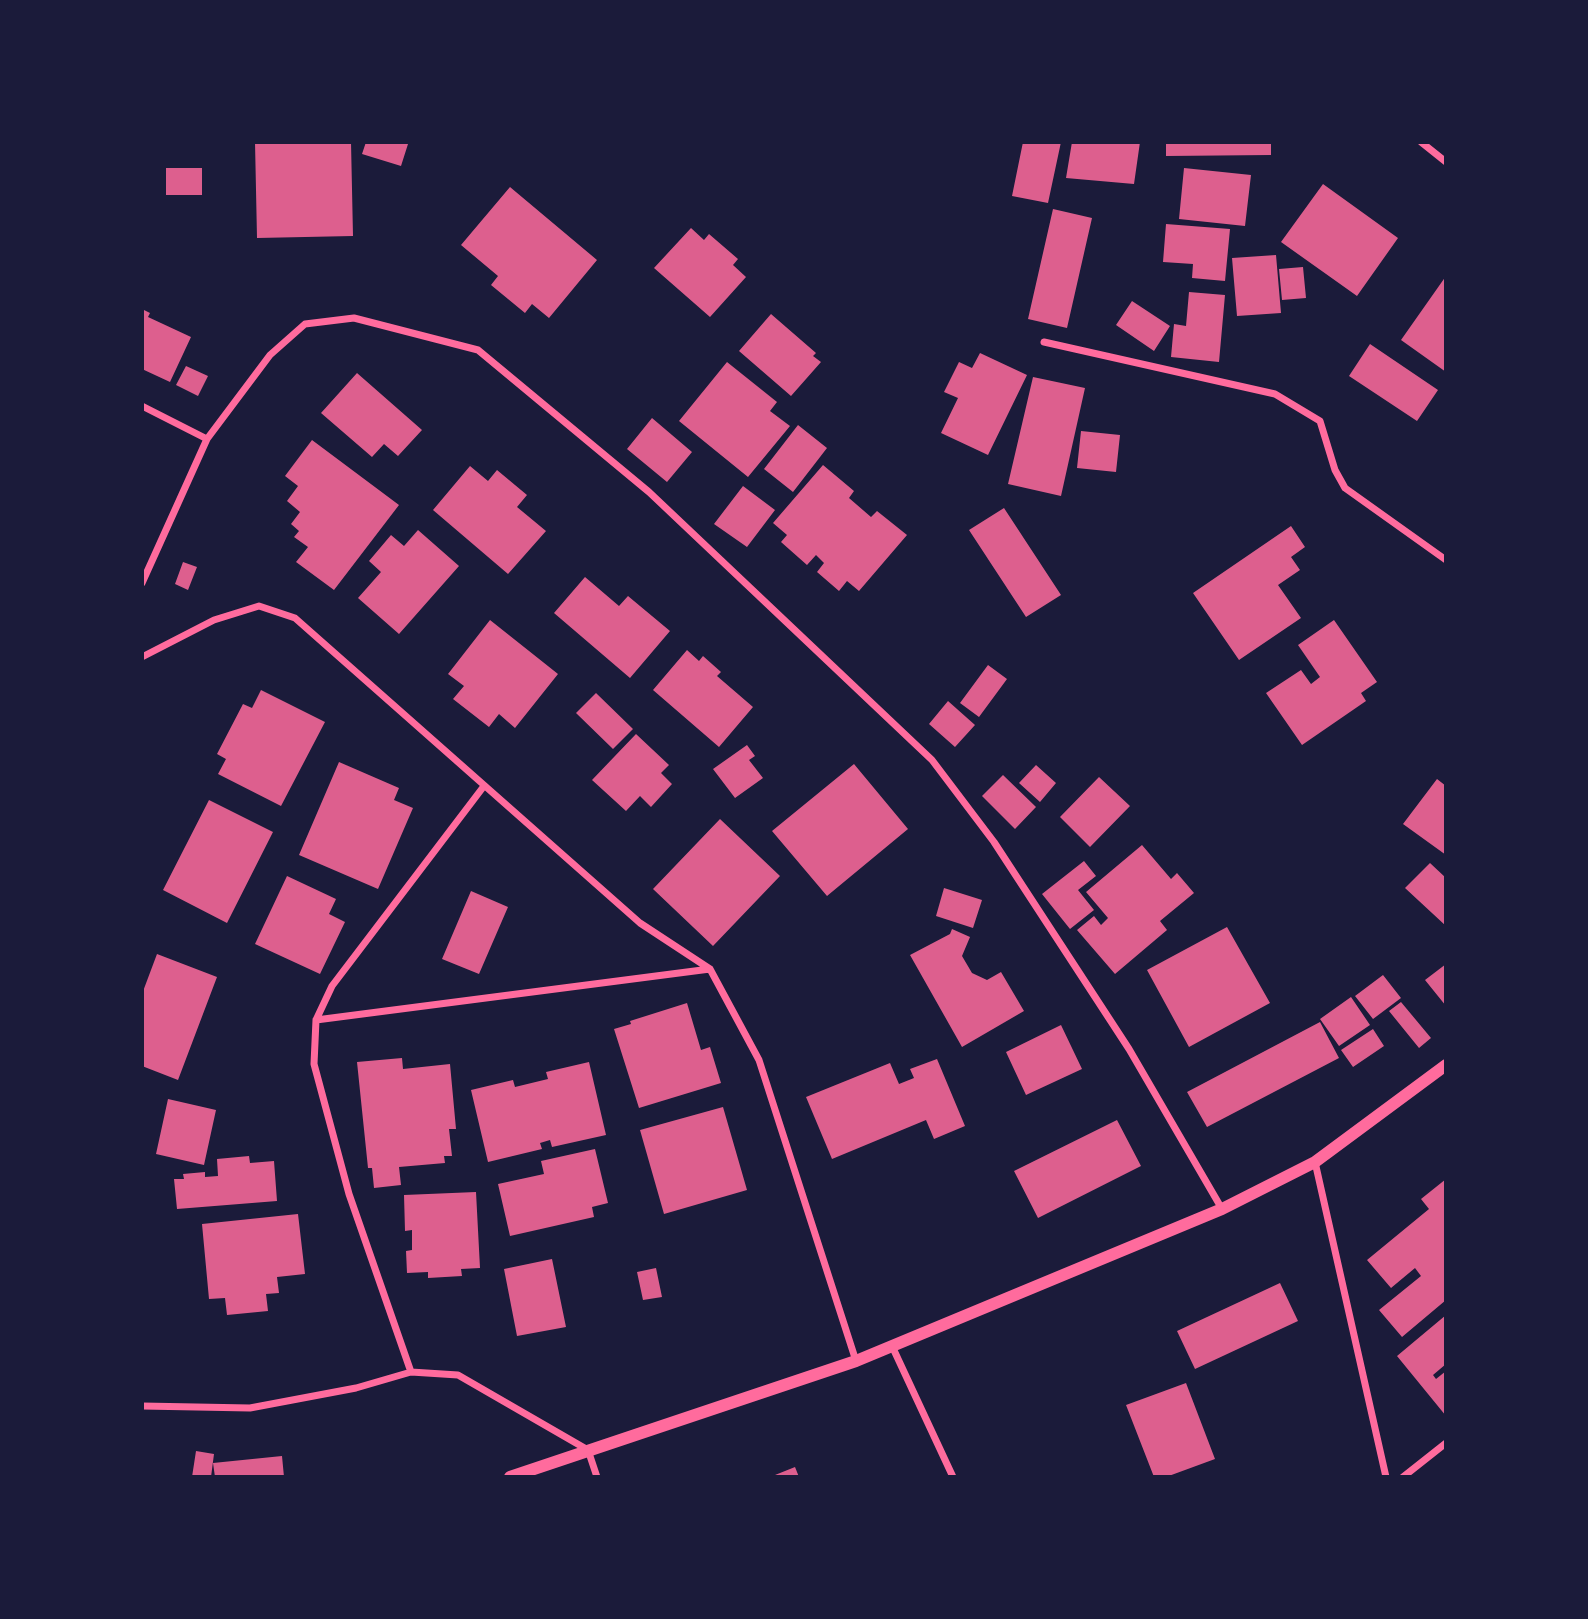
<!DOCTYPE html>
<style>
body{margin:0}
#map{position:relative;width:1588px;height:1619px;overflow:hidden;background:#1b1b3a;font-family:"Noto Serif",serif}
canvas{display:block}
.frame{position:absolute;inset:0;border:144px solid #1b1b3a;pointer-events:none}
</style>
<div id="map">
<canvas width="1588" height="1619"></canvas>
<div class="frame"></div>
</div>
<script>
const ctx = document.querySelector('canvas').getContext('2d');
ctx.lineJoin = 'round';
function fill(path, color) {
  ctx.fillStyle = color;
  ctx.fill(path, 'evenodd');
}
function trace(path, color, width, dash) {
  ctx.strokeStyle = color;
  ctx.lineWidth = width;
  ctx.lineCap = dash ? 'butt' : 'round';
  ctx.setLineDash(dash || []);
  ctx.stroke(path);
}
const building = new Path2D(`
 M255,142H351L353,236L257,238Z
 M366,142L408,144L401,166L362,154Z
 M1023,142H1061L1048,203L1012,196Z
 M1072,142H1140L1134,184L1066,178Z
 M1166,142H1271V155L1166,156Z
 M166,168H202V195H166Z
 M1184,168L1251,175L1245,226L1179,219Z
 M1323,184L1398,238L1357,296L1281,242Z
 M510,187L597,260L549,318L532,304L525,313L491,285L498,276L461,245Z
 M1053,209L1092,218L1067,328L1028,319Z
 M1166,224L1230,229L1225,281L1192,278L1193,264L1163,262Z
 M691,228L704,240L709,234L738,259L733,265L746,277L710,317L654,268Z
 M1276,255L1281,313L1237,316L1232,258Z
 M1303,267L1306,298L1282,300L1279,269Z
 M1446,276V372L1401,340Z
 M1189,292L1225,295L1219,362L1171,357L1174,324L1186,326Z
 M1132,301L1170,326L1154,351L1116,325Z
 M142,309L150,313L148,317L191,337L170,382L142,369Z
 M771,314L816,353L813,356L821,362L791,396L739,351Z
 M1370,344L1438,390L1417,421L1349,376Z
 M980,353L1027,375L988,455L941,433L958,398L944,392L959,362L972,368Z
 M727,362L777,402L770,411L790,426L748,477L679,421Z
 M186,366L208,376L198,396L176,385Z
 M357,373L422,430L398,456L384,444L372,457L321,413Z
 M1033,377L1085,388L1061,496L1008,484Z
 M652,418L692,452L667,482L627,449Z
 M798,425L827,448L793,492L764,469Z
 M1081,431L1120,435L1116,472L1077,468Z
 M312,440L399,505L334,590L296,562L308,547L294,537L299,531L291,524L300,512L287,501L298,486L285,476Z
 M823,465L854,491L849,498L871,517L877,511L907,535L859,591L847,581L839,591L817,572L824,563L816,555L807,565L781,542L787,535L773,523Z
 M470,466L488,481L497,470L527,495L517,507L546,531L508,574L433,510Z
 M743,486L775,510L747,547L714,524Z
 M1004,508L1061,595L1026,617L969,530Z
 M1291,526L1305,547L1291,557L1300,570L1278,585L1301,618L1239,660L1193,593Z
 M418,530L459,566L399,634L358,598L381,572L369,561L391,535L404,546Z
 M183,562L197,567L188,590L175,584Z
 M585,577L619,606L628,596L670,631L630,678L554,613Z
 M490,620L558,674L515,728L499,714L489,727L453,699L464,686L448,674Z
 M1334,620L1377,682L1361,693L1366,701L1302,745L1266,693L1301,670L1311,684L1320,677L1298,645Z
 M687,650L699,661L703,656L721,672L717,676L753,707L719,747L653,690Z
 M988,665L1007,679L979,717L960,703Z
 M261,690L325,722L281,806L218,774L226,759L217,754L243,704L252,708Z
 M596,693L633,729L613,749L576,713Z
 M948,701L975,725L955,747L929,724Z
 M636,734L669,765L661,773L672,784L651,807L640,796L626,811L592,780Z
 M747,745L755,756L749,760L763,778L735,798L713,769Z
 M339,762L399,788L394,800L413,808L378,889L299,855Z
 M854,764L908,829L827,896L772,831Z
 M1036,765L1056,783L1040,802L1019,783Z
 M1003,775L1036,807L1015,829L982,796Z
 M1099,777L1130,806L1090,847L1060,817Z
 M1437,779L1446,786V855L1403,824Z
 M209,800L273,832L227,923L163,890Z
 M720,819L780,876L713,946L653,889Z
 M1142,845L1171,879L1177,873L1194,893L1160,921L1167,930L1115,974L1077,930L1094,916L1101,925L1108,918L1086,892Z
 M1084,861L1096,876L1078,890L1094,910L1070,929L1042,894Z
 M1430,863L1446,878V926L1405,888Z
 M287,876L336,899L329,914L345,922L320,974L255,944Z
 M944,888L982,900L973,928L936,916Z
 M471,891L508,907L479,974L442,959Z
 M1227,927L1270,1003L1189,1047L1147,970Z
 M952,929L970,937L962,956L972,973L987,980L1001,972L1024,1011L962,1047L910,955L950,934Z
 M157,954L217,977L178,1080L142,1066V994Z
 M1446,964V1006L1425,980Z
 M1383,975L1401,998L1373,1019L1355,996Z
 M1351,997L1370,1025L1339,1046L1320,1019Z
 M1401,1002L1431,1038L1419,1048L1389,1011Z
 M687,1003L701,1050L710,1047L721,1083L639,1108L614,1029L631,1024L630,1021Z
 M1320,1022L1339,1058L1207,1127L1187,1092Z
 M1061,1025L1082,1069L1026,1095L1006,1052Z
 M1373,1029L1384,1046L1353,1067L1341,1050Z
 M402,1058L403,1069L450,1064L456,1129H449L452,1156H444L445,1163L399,1167L401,1185L374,1188L372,1168H368L357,1062Z
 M937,1059L965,1126L934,1139L926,1120L832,1159L806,1097L890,1063L899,1084L914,1078L910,1069Z
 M589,1062L606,1135L552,1147L550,1140L540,1143L542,1149L488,1162L471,1090L513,1080L515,1087L548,1079L546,1072Z
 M168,1099L216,1110L204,1165L156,1154Z
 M723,1107L747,1190L664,1214L640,1130Z
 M1117,1120L1141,1166L1038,1218L1014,1171Z
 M595,1149L608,1203L592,1207L594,1217L510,1236L498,1184L544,1174L541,1161Z
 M249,1156L250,1163L274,1161L277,1201L177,1209L174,1179H184L183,1174L205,1172V1177L218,1176L217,1159Z
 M1446,1179V1300L1402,1337L1379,1310L1421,1276L1415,1268L1391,1288L1367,1260L1429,1209L1421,1199Z
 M476,1192L480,1268L461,1269L462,1276L428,1278V1272L407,1273L406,1251L412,1250V1230L405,1231L404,1195Z
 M298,1214L305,1274L277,1277L279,1293L266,1294L268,1311L227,1315L225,1298L209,1299L202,1224Z
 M552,1259L566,1327L517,1336L504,1269Z
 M656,1268L662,1297L643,1300L637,1272Z
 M1280,1283L1298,1321L1195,1369L1177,1331Z
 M1446,1315V1364L1433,1375L1436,1379L1446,1371V1416L1397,1356Z
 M1186,1383L1215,1459L1166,1477H1154L1126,1405Z
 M196,1451L214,1454L211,1477H192Z
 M282,1456L284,1477H215L213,1463Z
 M795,1467L799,1477H770Z`);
const minor = new Path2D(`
 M1421,142L1446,162
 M1044,342L1275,394L1320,421L1335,470L1345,488L1446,560
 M142,406L207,439
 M142,583L207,439L270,355L305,324L354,318L478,350L649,492L932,760L994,842L1129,1049L1222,1209
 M142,657L214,620L259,606L295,618L640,923L710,969L759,1060L856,1361
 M316,1020L710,969
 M1315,1162L1386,1477
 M892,1346L953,1477
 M411,1372L349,1194L314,1064L316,1020L332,986L484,786
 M142,1406L250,1408L356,1388L411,1372L458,1375L588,1450L597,1477
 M1403,1477L1446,1443`);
const tertiary = new Path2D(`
 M510,1477L856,1361L1222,1209L1315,1162L1446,1065`);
fill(building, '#dd5f8e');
trace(minor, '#ff6b9d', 7);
trace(tertiary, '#ff6b9d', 12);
</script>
